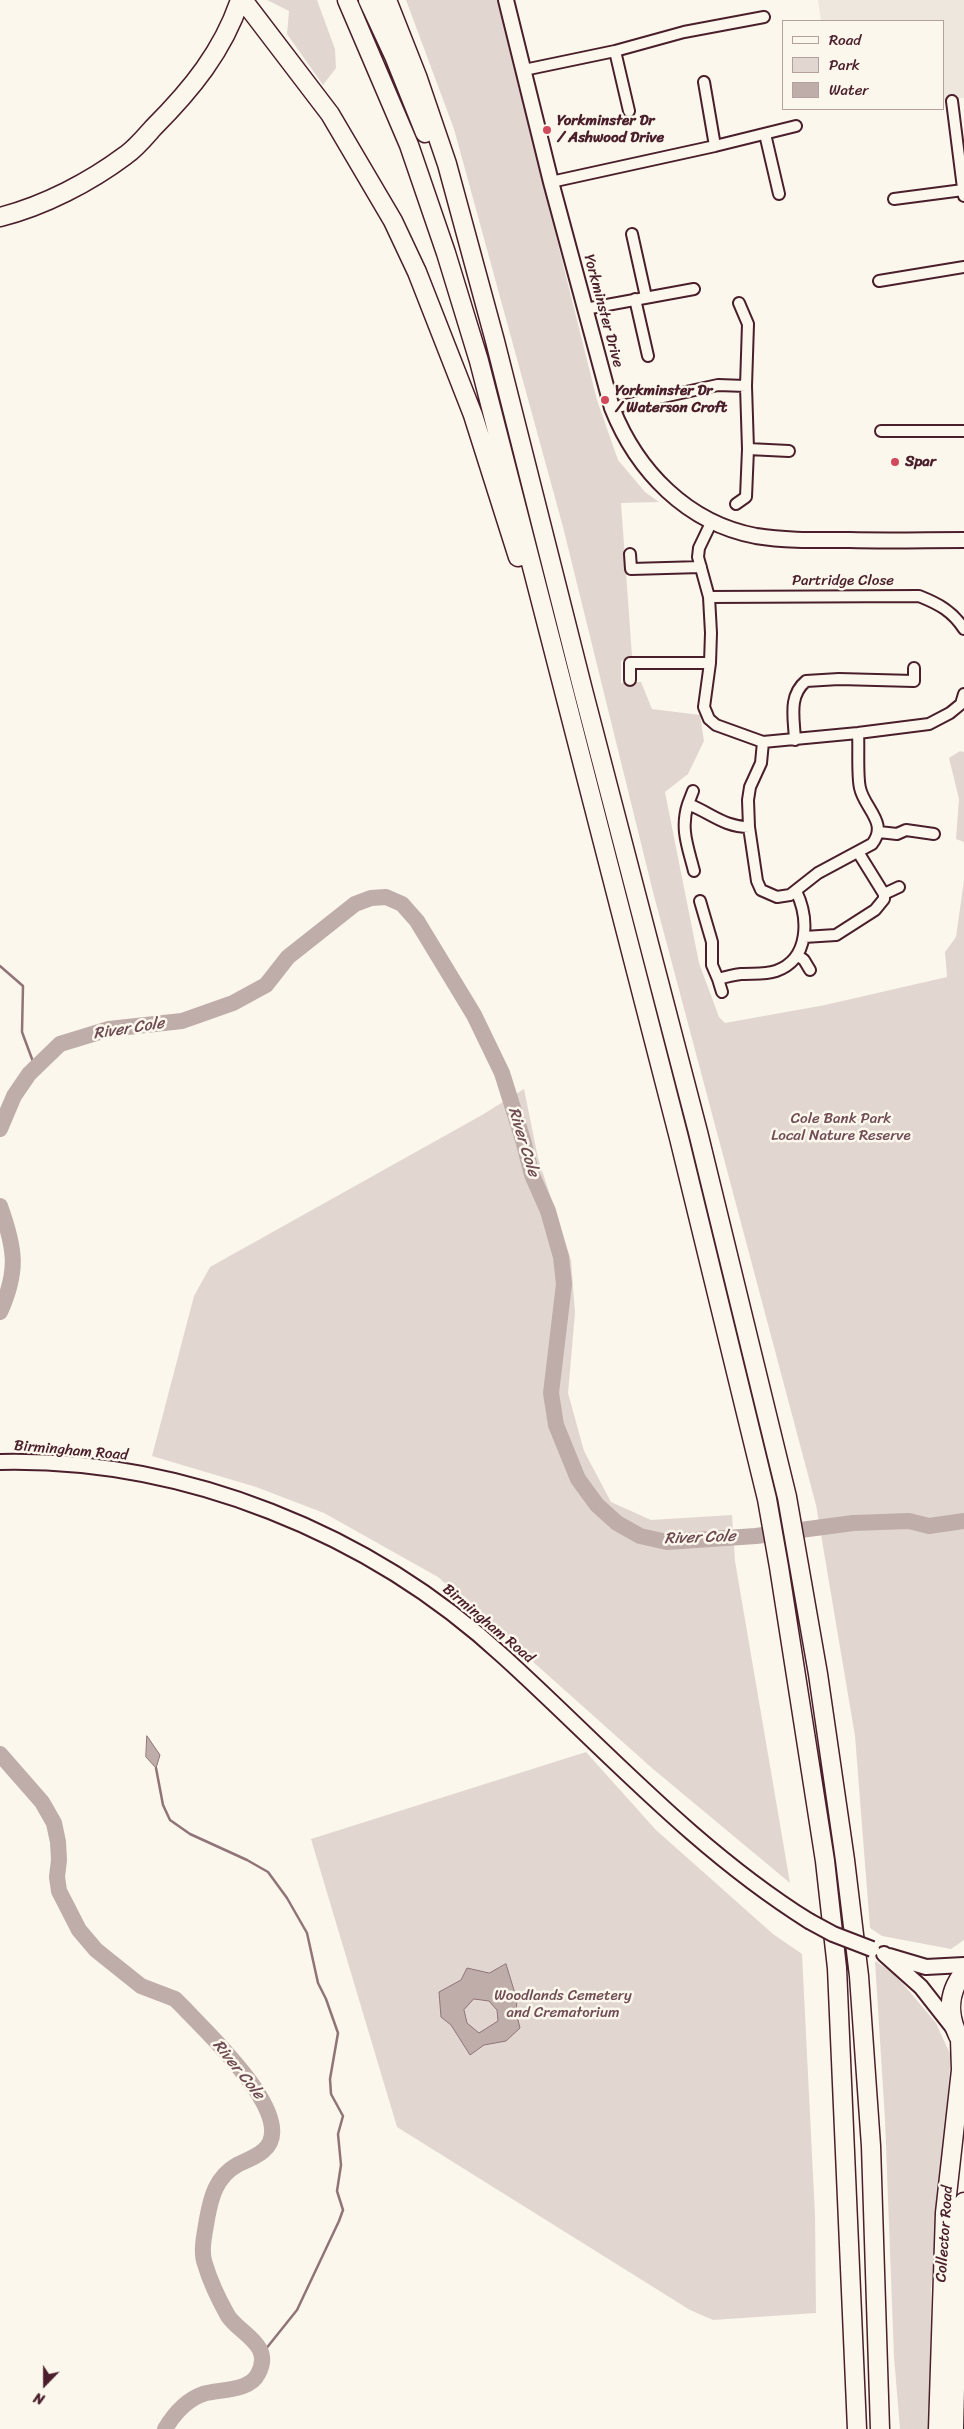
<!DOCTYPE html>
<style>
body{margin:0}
#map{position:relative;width:964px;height:2429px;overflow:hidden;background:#fbf7ec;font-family:Sriracha,sans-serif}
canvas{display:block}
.legend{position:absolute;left:782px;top:20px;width:162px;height:90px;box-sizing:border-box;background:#fbf7ec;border:1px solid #b4a19f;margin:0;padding:6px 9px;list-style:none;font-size:15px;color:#4a1f2b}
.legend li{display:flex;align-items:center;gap:10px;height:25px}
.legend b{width:25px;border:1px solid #b4a19f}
.north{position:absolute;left:20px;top:2359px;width:50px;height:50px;-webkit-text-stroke:4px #fbf7ec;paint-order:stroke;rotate:202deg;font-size:14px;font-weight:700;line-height:20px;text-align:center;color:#4a1f2b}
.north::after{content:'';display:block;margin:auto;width:18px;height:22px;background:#4a1f2b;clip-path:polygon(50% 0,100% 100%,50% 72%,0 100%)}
</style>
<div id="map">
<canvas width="964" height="2429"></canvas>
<ul class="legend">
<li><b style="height:6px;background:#fbf7ec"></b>Road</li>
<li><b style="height:14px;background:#e2d7d0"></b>Park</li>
<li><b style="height:14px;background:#bfadaa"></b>Water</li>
</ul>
<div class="north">N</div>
</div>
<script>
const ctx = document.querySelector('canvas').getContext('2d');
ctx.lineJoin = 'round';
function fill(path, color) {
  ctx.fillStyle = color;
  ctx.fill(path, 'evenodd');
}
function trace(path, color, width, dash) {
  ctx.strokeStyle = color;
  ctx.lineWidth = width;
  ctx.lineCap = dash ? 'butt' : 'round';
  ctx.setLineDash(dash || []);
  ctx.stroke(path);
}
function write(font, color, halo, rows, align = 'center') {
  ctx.font = font + ' Sriracha,sans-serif';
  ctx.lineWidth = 5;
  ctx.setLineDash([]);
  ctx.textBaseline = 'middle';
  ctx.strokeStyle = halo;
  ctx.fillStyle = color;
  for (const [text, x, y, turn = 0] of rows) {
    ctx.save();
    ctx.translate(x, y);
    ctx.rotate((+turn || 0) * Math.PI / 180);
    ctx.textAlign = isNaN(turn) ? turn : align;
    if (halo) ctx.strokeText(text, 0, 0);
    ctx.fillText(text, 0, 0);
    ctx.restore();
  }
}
const built = new Path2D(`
 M818,0H964V98L943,100V21H821Z`);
const green = new Path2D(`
 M267,0H317L335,49L336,68L323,85L287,34L289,11Z
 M406,0H497L597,400L618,460L645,492L659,502L621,503L632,656L621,661V683L641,682L652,709L700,715L704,741L688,774L665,792L699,963L719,1017L725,1023L825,1005L947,977L945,952L956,937L964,880V1940L951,1949L882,1936L870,1928L855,1736L816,1505L653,892L563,527L454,129Z
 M960,751L964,752V842L956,839L959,799L949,758Z
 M524,1089L538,1158L571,1260L575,1313L568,1393L584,1451L611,1502L651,1520L732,1515L735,1561L790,1883L653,1769L438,1577L324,1513L256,1487L152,1456L194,1296L210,1267L482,1115Z
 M586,1752L656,1830L773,1934L802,1954L815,2215L816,2313L713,2320L690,2310L397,2127L311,1839Z
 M875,1961L893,1972L936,2023L951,2056L931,2290L930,2429H900L894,2357L885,2120Z`);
const water = new Path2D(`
 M147,1736L160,1755L156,1768L146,1757Z
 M506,1964L517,2000L516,2012L520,2028L506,2041L484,2045L470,2055L451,2025L441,2017L439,1992L461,1980L467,1968L489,1973ZM474,1999L489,2001L497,2010L498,2021L479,2033L467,2023L464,2010Z`);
const stream = new Path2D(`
 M0,966L23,986L22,1032L35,1067
 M156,1768L163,1805L170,1820L190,1834L247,1860L268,1872L287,1898L307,1933L318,1983L326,1999L338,2033L330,2079L331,2094L343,2116L338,2134L341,2165L337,2191L343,2210L339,2221L297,2310L261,2355`);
const river = new Path2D(`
 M0,1129L14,1096L29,1074L60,1044L109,1029L182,1021L233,1003L266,985L288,957L355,904L371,898L386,897L402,904L417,921L474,1015L502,1073L523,1140L532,1175L548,1211L561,1257L564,1284L551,1393L556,1425L578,1479L597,1505L617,1523L640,1536L667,1542L756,1536L853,1523L909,1521L929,1526L964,1521
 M0,1206C15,1248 19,1270 0,1312
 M0,1754L42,1802L54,1823L58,1842L59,1860L57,1877L59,1891L79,1930L96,1950L141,1986L175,1999L184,2008C205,2031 302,2119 263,2151C256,2157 245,2161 237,2165C216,2177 211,2197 207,2219C205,2233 200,2251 205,2264C210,2281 219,2300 228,2316C240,2334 274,2345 258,2374C249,2392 219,2389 203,2394C186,2400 174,2414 165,2429`);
const street = new Path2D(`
 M615,51L629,111
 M524,70L615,51L684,32L764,17
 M704,82L715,146
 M952,101L964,196
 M765,134L779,194
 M551,182L715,146L796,126
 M894,199L963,190
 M632,234L646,297
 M879,281L964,267
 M635,299L648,356
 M739,303L748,324L746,386
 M585,309L694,289
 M612,408L718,385L746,386L748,449L746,497L736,504
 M881,431H964
 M748,449L789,451
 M712,521L699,548L698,557L709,597L711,633L710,663L704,707L709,719L716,725L763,742L858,733L929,724L950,713L961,704L964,694
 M630,554L631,569L701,567
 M709,597L919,596C939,604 952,611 964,629
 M630,680V663H710
 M795,740C794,718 788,696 806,681L839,679L914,681V668
 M763,742L761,763L750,787L748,800L749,827L757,881L761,890L777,897L790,895L818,873L872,844C889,823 864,808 860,788C857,776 859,747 858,733
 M688,804L693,791
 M879,832L897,834L906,830L934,834
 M694,871C688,847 680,829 688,804C711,813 724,827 749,827
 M884,894L899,887
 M700,901L712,942V965L718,979C725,977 733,975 741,974C753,973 764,975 776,971C810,959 809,918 796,891
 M804,937L836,935L875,910L884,899V894L858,852
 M797,955L804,960L810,970
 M718,979L722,992`);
const secondary = new Path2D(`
 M506,0L551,182L612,408C637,471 687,523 756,536C787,541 819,540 850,540C888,541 926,540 964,540
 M0,1462C184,1458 370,1533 504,1657C604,1748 694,1849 809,1921
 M884,1954L921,1987L954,2029
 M889,1956L926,1967L964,1965`);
const highway = new Path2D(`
 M243,0L330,114L393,221L417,272L473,415L518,557
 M347,0L409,145L446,253L479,361L679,1138L767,1499L779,1567L825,1861L837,1968L857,2429
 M368,0L394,56L425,133
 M387,0L417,76L447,164L495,341L583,690L698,1132L787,1497L818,1674L845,1860L859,1976L871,2146L880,2429
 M0,217C44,206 90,182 126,155C136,148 145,137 153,128C191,90 223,51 240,0
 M964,1972C945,1996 948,2021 964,2046
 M938,2429L945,2213L961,2070L960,2039
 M954,2429L958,2268L964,2202`);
const secondaryBridge = new Path2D(`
 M809,1921L833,1934L872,1949`);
const markers = [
 [547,130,5,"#d1495b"],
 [605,400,5,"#d1495b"],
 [895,462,5,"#d1495b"]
];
const poiNames = [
 ["Yorkminster Dr",557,121],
 ["/ Ashwood Drive",557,138],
 ["Yorkminster Dr",615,391],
 ["/ Waterson Croft",615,408],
 ["Spar",905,462]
];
const streetNames = [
 ["Yorkminster Drive",603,311,75],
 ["Partridge Close",843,581],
 ["Birmingham Road",71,1451,5],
 ["Birmingham Road",488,1624,40],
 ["Collector Road",945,2234,-86]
];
const parkNames = [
 ["Cole Bank Park",841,1119],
 ["Local Nature Reserve",841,1136],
 ["Woodlands Cemetery",563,1996],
 ["and Crematorium",563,2013]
];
const waterNames = [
 ["River Cole",129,1029,-9],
 ["River Cole",523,1142,73],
 ["River Cole",700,1538,-2],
 ["River Cole",238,2070,51]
];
fill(built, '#eee7de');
fill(green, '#e2d7d0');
fill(water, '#bfadaa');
trace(water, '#907477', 1);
trace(stream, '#907477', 2.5);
trace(river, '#bfadaa', 16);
trace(street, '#4a1f2b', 14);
trace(secondary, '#4a1f2b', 18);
trace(highway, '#4a1f2b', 21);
trace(street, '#fbf7ec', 10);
trace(secondary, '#fbf7ec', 14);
trace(highway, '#fbf7ec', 18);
trace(secondaryBridge, '#4a1f2b', 18, []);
trace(secondaryBridge, '#fbf7ec', 14);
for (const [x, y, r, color] of markers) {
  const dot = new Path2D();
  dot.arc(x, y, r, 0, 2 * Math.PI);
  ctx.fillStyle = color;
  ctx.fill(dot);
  trace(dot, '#fbf7ec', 2);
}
write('bold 15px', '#4a1f2b', '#fbf7ec', poiNames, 'left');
write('15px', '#4a1f2b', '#fbf7ec', streetNames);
write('15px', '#704d54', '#fbf7ec', parkNames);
write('italic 16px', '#6d4a51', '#fbf7ec', waterNames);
</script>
